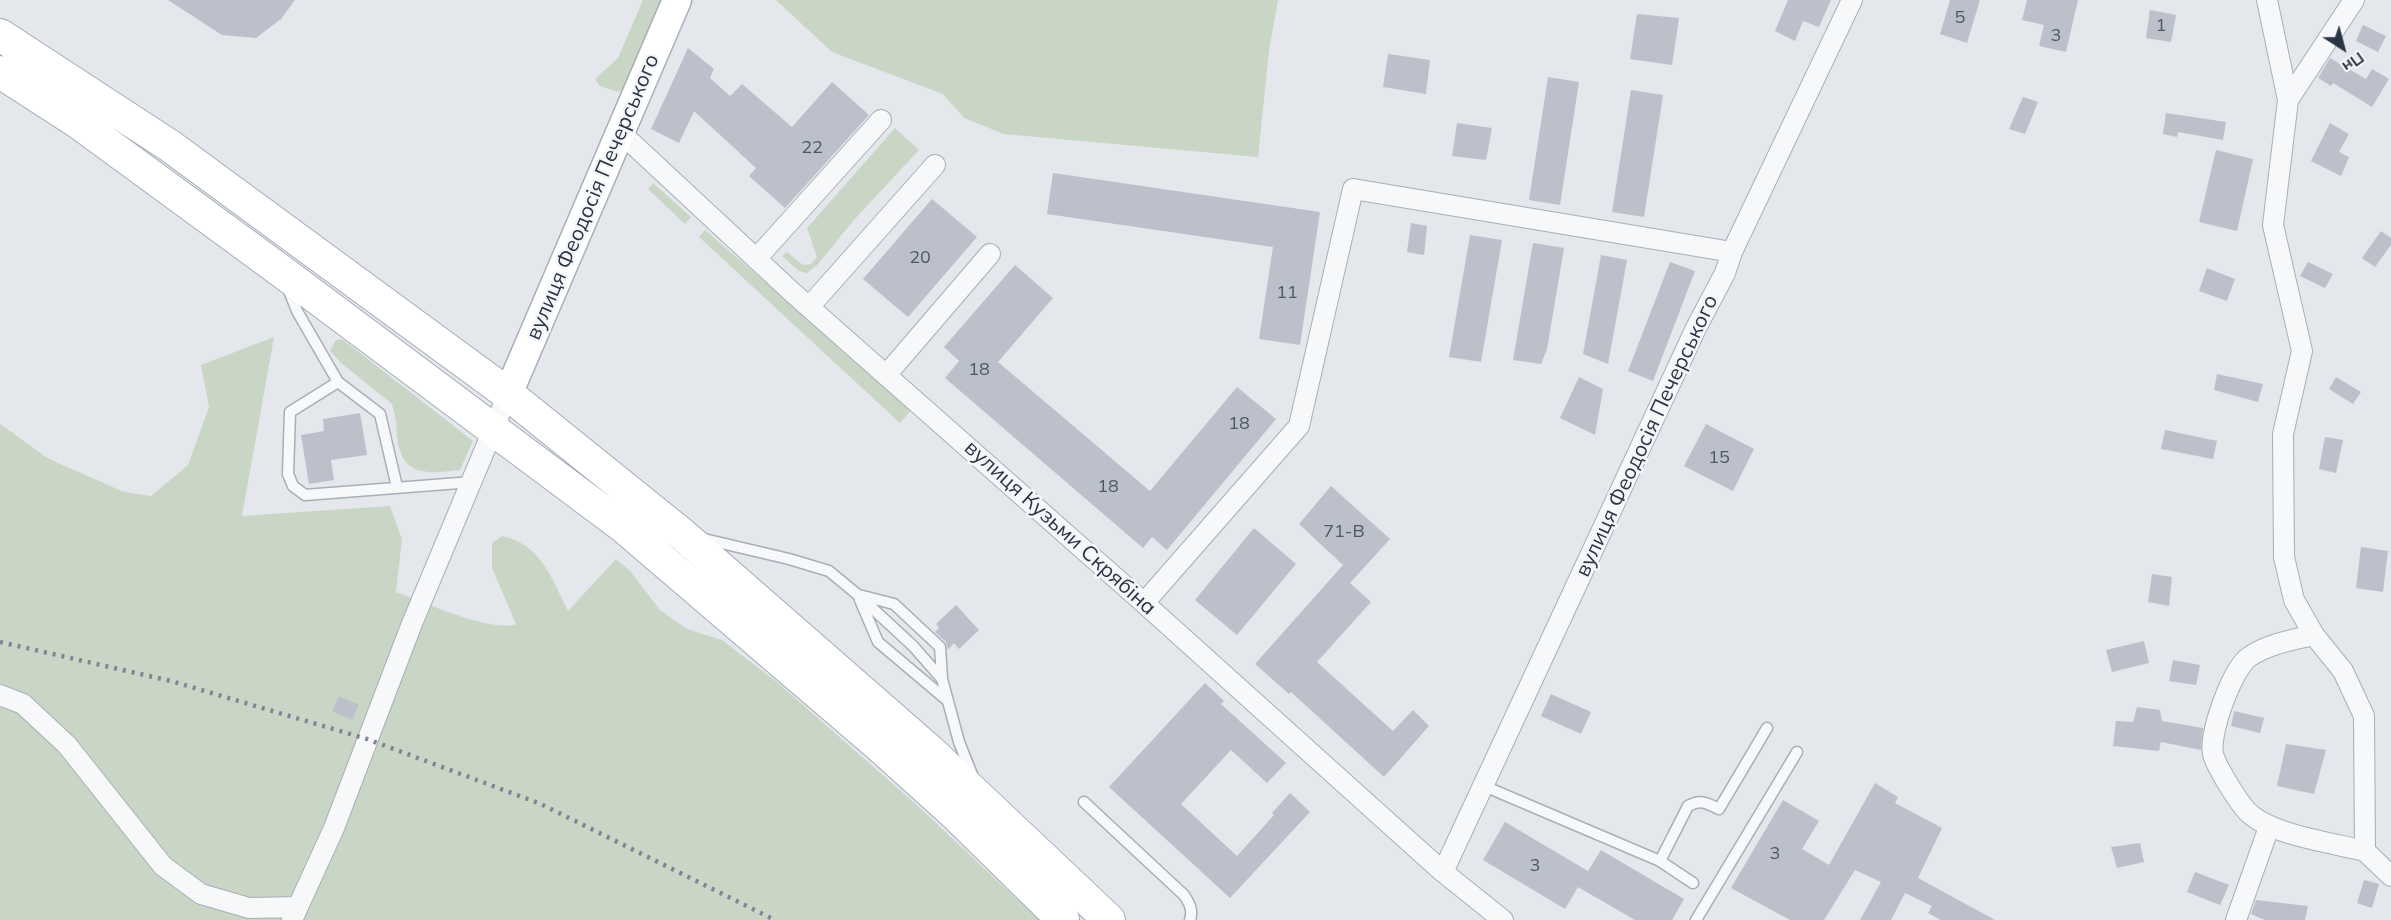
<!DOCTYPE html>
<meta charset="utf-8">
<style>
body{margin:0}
#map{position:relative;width:2391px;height:920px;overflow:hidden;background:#e4e7ec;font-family:Mulish,sans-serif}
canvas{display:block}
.north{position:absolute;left:2313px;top:18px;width:60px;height:60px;-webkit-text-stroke:4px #f4f6f9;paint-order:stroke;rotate:144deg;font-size:16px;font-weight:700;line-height:24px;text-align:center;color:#2b3445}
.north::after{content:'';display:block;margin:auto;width:21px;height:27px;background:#2b3445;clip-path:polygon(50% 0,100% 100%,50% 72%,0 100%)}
</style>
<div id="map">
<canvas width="2391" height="920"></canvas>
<div class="north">Пн</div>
</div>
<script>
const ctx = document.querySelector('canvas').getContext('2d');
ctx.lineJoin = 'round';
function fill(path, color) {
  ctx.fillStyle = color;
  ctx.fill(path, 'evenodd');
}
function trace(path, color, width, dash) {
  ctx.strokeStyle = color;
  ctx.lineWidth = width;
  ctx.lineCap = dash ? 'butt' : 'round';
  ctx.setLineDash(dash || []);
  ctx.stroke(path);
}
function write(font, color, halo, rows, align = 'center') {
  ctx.font = font + ' Mulish,sans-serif';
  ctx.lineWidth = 5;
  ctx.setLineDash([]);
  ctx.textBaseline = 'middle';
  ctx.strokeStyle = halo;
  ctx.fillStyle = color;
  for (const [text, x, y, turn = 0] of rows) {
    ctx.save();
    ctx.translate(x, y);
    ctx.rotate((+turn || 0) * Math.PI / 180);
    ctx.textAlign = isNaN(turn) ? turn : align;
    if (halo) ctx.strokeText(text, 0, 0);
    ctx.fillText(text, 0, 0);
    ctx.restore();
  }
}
const green = new Path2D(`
 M643,0H664L626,88L618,92L600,86L595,79L618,58Z
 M776,0H1278L1269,51L1258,157L1004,134L964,118L943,94L832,52Z
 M895,128L919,150L853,221L818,264L807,273L799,271L782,256L787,252L803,265L811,264L817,257L807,228Z
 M653,183L691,217L685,224L648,189Z
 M705,230L912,409L900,423L699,237Z
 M274,337L242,516L390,506L402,539L396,592C423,602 492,633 516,624L492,568V543L502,536C541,544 552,579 568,611L616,559L630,571L660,610L687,629L722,640L778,683L919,807L1039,920H0V424L49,459L124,492L151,496L188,465L209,407L201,365Z
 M342,339L473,441L460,470C427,474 401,477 397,436C396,425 396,413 391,403L341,363L330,351L336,340Z`);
const building = new Path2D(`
 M168,0H295L281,19L256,38L222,35Z
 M1788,0H1831L1819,27L1803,21L1795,41L1775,31Z
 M1950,0H1980L1967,43L1940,34Z
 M2027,0H2078L2066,52L2039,46L2044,25L2022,20Z
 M2150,10L2176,15L2171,42L2146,38Z
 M1637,14L1679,18L1672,65L1630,59Z
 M2363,25L2386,36L2378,52L2356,41Z
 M688,48L714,69L710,78L730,96L742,84L792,127L832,82L869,115L785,208L749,176L756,168L694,111L679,143L651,129Z
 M1388,54L1430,60L1426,94L1383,87Z
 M2330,58L2366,79L2372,69L2389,79L2372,107L2333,83L2331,86L2318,78Z
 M1548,77L1579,82L1560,205L1529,200Z
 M1631,90L1663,95L1644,217L1612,212Z
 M2023,97L2038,102L2025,134L2009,129Z
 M2166,113L2226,122L2223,140L2178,132L2177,137L2163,134Z
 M1457,123L1492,128L1486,160L1452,156Z
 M2330,123L2349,134L2339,152L2349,157L2341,176L2311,161Z
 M2216,150L2253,159L2237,231L2199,222Z
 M1053,173L1320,212L1300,345L1259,339L1273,247L1047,214Z
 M932,199L977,237L908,317L863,279Z
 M1411,223L1427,226L1424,255L1407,252Z
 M2381,231L2391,238V245L2375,267L2362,258Z
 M1470,235L1502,240L1481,362L1449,357Z
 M1533,243L1564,248L1547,349L1541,364L1513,360Z
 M1601,255L1627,260L1608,364L1583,354Z
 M1670,262L1695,271L1653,381L1628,371Z
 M2308,262L2333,274L2325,288L2300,276Z
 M1015,265L1053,298L998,362L1150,491L1237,387L1276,419L1167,550L1152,537L1143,548L945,378L959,361L944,347Z
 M2207,268L2235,279L2227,301L2199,291Z
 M2217,374L2263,384L2258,402L2214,390Z
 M1579,377L1603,389L1595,435L1560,418Z
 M2336,377L2361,392L2353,404L2329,389Z
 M360,413L367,455L331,460L334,480L309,484L301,435L324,431L323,419Z
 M1706,424L1754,449L1733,491L1684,466Z
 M2165,430L2217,441L2213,459L2161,449Z
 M2325,437L2343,440L2336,473L2319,469Z
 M1331,486L1390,539L1350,583L1371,602L1317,662L1393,731L1413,710L1429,726L1384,777L1291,692L1289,694L1255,664L1343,565L1299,524Z
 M1254,528L1296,564L1237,635L1195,600Z
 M2361,547L2388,551L2383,592L2356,588Z
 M2152,574L2172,577L2169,606L2148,602Z
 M956,605L979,630L959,649L954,643L948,650L946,642L935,632L939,628L936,624Z
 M2144,641L2149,663L2112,672L2106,650Z
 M2173,660L2200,665L2196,685L2169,681Z
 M1205,683L1224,701L1221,704L1286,763L1267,783L1231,750L1181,804L1237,856L1274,815L1272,813L1290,793L1310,812L1230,898L1109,787Z
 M1551,694L1591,712L1581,734L1541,716Z
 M339,696L359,705L352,720L332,711Z
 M2137,707L2160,710L2162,721L2203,728L2201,750L2161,742L2159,751L2113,746L2116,721L2133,722Z
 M2234,711L2264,718L2260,733L2231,726Z
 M2286,744L2326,750L2314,794L2277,786Z
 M1875,783L1898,797L1895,803L1942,828L1918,878L1995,920H1941L1928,913L1932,906L1905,893L1891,920H1860L1881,882L1855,870L1824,920H1790L1731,888L1783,800L1819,821L1802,849L1829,865Z
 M1505,822L1588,871L1601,850L1684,899L1672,920H1635L1578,887L1565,909L1483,860Z
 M2140,843L2144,862L2117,868L2111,847Z
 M2195,872L2229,885L2220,905L2187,892Z
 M2364,880L2379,884L2372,908L2357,903Z
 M2256,900L2308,906L2305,920H2265L2251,914Z`);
const lane = new Path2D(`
 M288,288L297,311L338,382L290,412L288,474L293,486L305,495L472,482
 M338,382L380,414L397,487
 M700,538L789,559L829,571L858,595L913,646L942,679L959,742L973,777
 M859,595L894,604L940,647L942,679
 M860,600L878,642L948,701
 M1484,786L1660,861L1693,883
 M1084,802L1184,895C1190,904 1193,910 1190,920
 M1660,861L1688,806C1701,799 1707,803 1719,809L1767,728
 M1696,920L1797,752`);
const street = new Path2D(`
 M2267,0L2288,100
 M2354,0L2288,100L2273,225L2302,351L2283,434L2284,557L2294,600L2314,635L2343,671L2364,716L2365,851L2391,876
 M621,133L793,293L1144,603L1443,872L1503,920
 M756,259L881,120
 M809,307L935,165
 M887,374L990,254
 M1144,603L1299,426L1353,189L1732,252
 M2314,635C2292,640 2268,644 2249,657C2232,669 2209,733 2213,754C2216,766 2239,804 2249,813C2272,835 2333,843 2365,851
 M0,695L23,704L67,745L163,866L201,894L249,908L298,907
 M1443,872L1696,328L1725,273L1732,252L1852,0
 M292,920L334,828L411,626L508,394
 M2236,920L2269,827`);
const secondary = new Path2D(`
 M508,394L677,0`);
const primary = new Path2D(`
 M0,35L170,146L508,394L683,535L929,750L1109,920
 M0,72L79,123L281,271L625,528L875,742L958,817L1063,920`);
const rail = new Path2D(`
 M0,642L171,681L367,739L541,804L775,920`);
const numberNames = [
 ["5",1960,18],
 ["1",2161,26],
 ["3",2056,36],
 ["22",812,148],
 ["20",920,258],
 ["11",1287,293],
 ["18",979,370],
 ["18",1239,424],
 ["15",1719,458],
 ["18",1108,487],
 ["71-В",1344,532],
 ["3",1775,854],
 ["3",1535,866]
];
const streetNames = [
 ["вулиця Феодосія Печерського",593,197,-67],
 ["вулиця Феодосія Печерського",1647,436,-65],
 ["вулиця Кузьми Скрябіна",1060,528,42]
];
fill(green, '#c9d6c5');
fill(building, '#bbc0ca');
trace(lane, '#a9aeb7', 13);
trace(street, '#a9aeb7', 22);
trace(secondary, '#a9aeb7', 31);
trace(primary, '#a3abb8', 34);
trace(lane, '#f7f8fa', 10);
trace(street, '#f7f8fa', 20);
trace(secondary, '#fff', 28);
trace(primary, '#fff', 32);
trace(rail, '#7d8696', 4.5, [3, 6]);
write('18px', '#4f5766', null, numberNames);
write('21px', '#2b3445', '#f4f6f9', streetNames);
</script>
